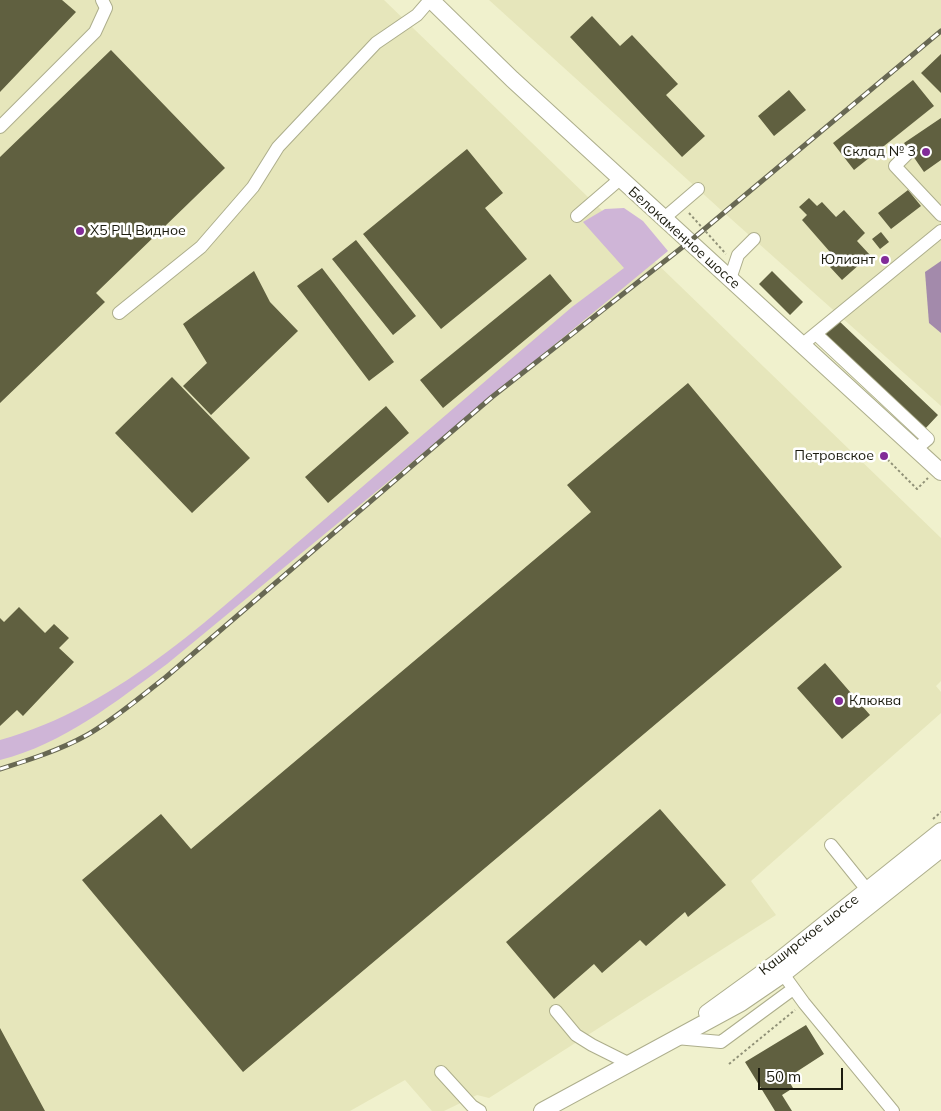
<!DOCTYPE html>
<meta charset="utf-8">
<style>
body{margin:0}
#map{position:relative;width:941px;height:1111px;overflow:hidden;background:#f0f1cd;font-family:Mulish,sans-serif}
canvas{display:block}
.scale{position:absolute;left:758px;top:1068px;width:85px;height:22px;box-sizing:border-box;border:2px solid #1c1c0f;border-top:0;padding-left:6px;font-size:15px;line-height:18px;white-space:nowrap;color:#1c1c0f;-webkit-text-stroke:4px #fff;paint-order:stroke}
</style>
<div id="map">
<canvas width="941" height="1111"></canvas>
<div class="scale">50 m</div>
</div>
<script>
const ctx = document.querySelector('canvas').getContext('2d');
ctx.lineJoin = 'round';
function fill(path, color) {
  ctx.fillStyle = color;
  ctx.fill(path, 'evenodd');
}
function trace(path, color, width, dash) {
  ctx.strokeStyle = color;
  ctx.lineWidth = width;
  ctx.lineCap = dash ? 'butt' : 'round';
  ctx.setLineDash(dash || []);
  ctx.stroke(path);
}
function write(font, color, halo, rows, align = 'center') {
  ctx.font = font + ' Mulish,sans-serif';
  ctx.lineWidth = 5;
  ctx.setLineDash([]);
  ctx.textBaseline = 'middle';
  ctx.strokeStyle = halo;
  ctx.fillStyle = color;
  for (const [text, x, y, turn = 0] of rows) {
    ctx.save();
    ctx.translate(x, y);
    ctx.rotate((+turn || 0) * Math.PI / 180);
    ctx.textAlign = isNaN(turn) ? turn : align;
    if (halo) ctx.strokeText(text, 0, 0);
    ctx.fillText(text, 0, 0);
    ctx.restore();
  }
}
const built = new Path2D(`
 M0,0H384L941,538V681L936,686L941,692V713L751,881L776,915L489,1098L477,1095L444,1111H432L405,1080L350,1111H0Z
 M489,0H941V406L721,210Z`);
const forest = new Path2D(`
 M624,208L643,221L668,251L167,664C115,702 64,744 0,760V740C121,707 218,610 311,531C398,456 485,381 572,307L624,268L583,222L605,209Z`);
const water = new Path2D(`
 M941,261V333L929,323L925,272Z`);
const building = new Path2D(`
 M0,0H62L76,12L0,92Z
 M592,16L620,46L632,35L678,84L666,95L705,136L682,157L570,37Z
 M111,50L225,168L96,293L105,302L0,403V157Z
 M941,54V93L921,73Z
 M913,80L934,106L854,170L833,143Z
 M789,90L806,110L774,136L758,116Z
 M941,118V160L924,172L904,143Z
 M467,149L503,193L485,208L527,259L441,329L363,234Z
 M908,190L921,206L891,229L878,213Z
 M809,198L817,206L822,202L836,217L844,210L865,233L857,241L870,255L842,280L830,267L837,260L802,220L807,215L799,207Z
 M881,232L889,242L880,249L872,239Z
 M356,240L416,316L393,335L332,259Z
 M322,268L394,362L369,381L297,286Z
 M254,271L270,302L298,331L211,415L183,386L207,363L183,324Z
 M772,271L803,302L790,315L759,284Z
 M550,274L572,301L443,408L420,380Z
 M838,320L938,415L924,430L824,335Z
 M172,377L250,458L192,513L115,433Z
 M688,383L842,567L243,1072L82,880L161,814L191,849L591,512L567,485Z
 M386,406L409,433L328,503L305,477Z
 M19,607L45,633L54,624L69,638L59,648L74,662L23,716L17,710L0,726V618L4,622Z
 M825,663L870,715L842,739L797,688Z
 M660,809L726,885L688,917L685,912L646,946L640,940L602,973L594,964L554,999L506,942Z
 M806,1025L824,1054L787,1078L793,1088L782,1095L792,1111H775L745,1062Z
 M0,1028L45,1111H0Z`);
const path = new Path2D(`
 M689,213L726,254
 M884,456L917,489L928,478
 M933,819L941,812
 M729,1064L795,1010`);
const minor = new Path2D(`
 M0,127L95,32L106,8L102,0
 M907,154L895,166L941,215
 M577,216L620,179
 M663,219L698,189
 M730,279L738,255L754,239
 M119,313L201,247L253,187L278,147L376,43L417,15L430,0
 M816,334L928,439L916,449
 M803,344L941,231
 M831,845L872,896
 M778,967L804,1003L893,1111
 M556,1011L576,1035L592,1045L630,1064
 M676,1038L721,1042L793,989
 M441,1072L472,1106L480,1111`);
const major = new Path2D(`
 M431,0L512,79L941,472
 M707,1013L776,963L941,831
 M542,1111L741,1003L782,975L941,849`);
const rail = new Path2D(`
 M0,769C29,760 60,750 87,735C115,719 140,697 166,677L492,397L689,242L941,31`);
const markers = [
 [926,152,5,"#822b99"],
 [80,231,5,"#822b99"],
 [885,260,5,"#822b99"],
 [884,456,5,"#822b99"],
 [839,701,5,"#822b99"]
];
const poiNames = [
 ["Склад № 3",916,152],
 ["X5 РЦ Видное",90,231,"left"],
 ["Юлиант",875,260],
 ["Петровское",874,456],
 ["Клюква",849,701,"left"]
];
const streetNames = [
 ["Белокаменное шоссе",684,238,42],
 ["Каширское шоссе",809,935,-38]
];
fill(built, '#e6e6bb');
fill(forest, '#cfb5d7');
fill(water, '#a38aab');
fill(building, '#606040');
trace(minor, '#adae8c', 14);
trace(major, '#adae8c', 18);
trace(path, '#909177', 2, [2.5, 2.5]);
trace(minor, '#fff', 12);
trace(major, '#fff', 16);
trace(rail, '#686853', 5);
trace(rail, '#fff', 3, [9]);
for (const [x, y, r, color] of markers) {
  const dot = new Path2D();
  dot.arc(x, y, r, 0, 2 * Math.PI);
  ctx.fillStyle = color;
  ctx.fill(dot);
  trace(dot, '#fff', 2);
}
write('14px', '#1c1c0f', '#fff', poiNames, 'right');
write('14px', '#1c1c0f', '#fff', streetNames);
</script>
